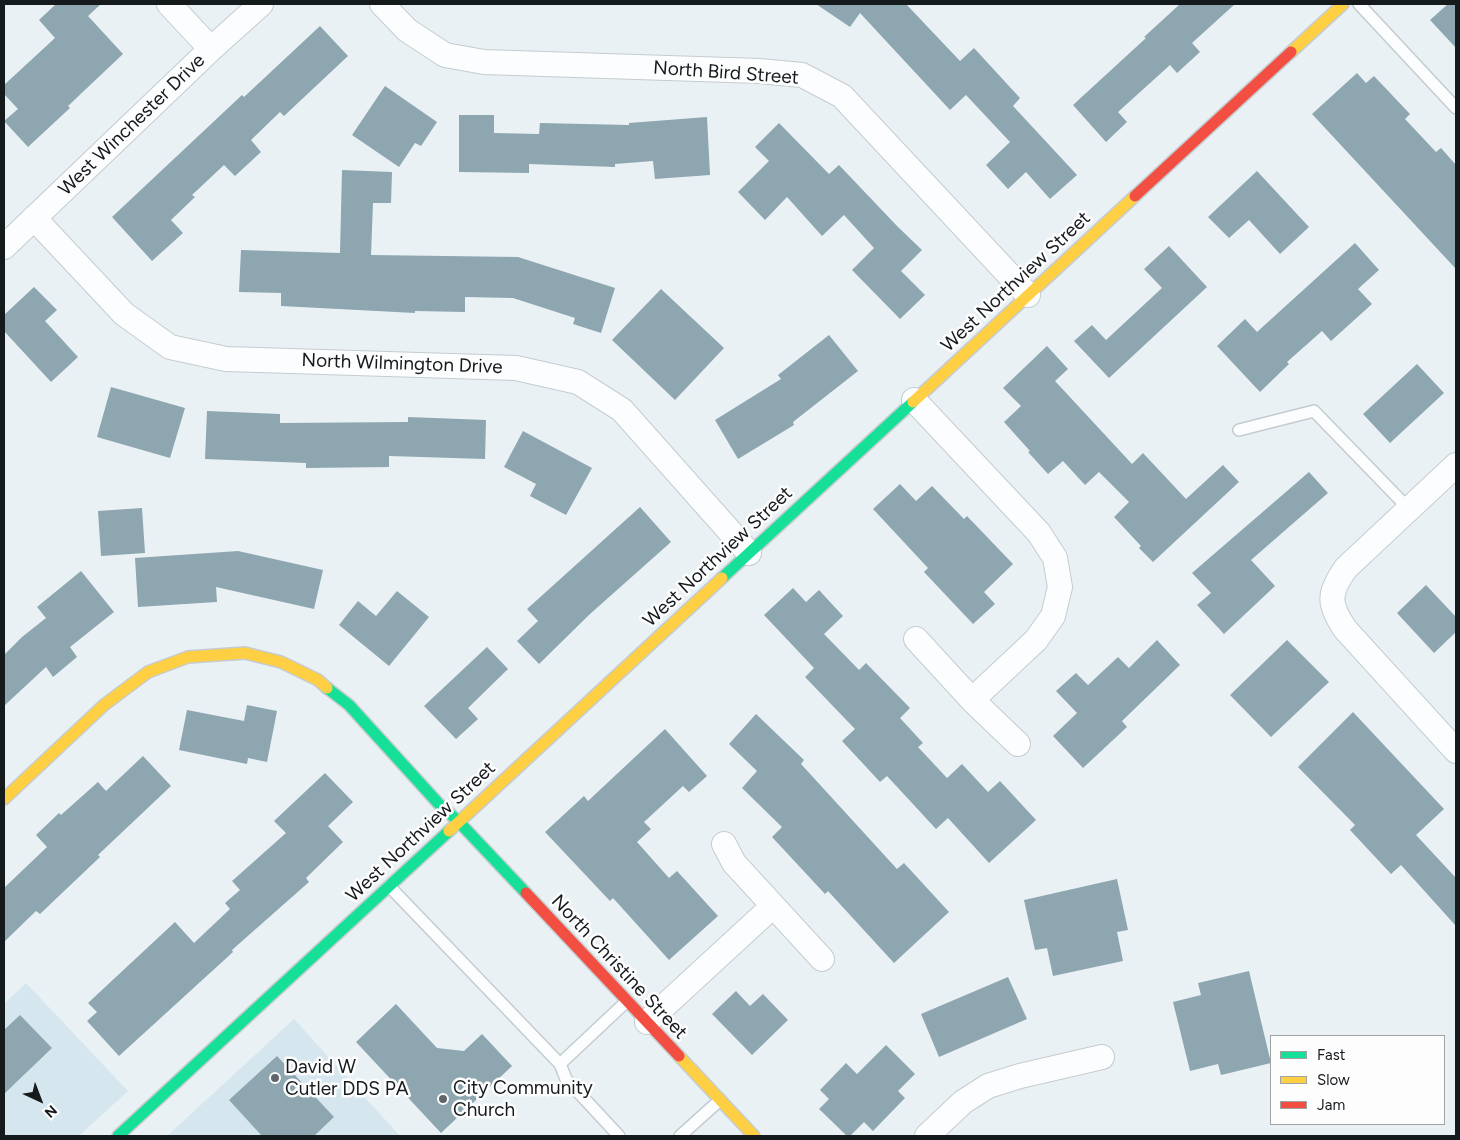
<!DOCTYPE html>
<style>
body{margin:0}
#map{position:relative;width:1460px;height:1140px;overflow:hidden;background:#e9f1f5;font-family:Figtree,sans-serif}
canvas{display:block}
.frame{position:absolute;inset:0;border:5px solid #151a1d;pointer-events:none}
.legend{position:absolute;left:1270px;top:1035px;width:175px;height:90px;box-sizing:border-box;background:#fdfdfd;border:1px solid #a0a2a3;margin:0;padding:6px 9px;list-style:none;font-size:15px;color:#151a1d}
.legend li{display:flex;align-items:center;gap:10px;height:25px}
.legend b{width:25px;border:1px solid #a0a2a3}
.north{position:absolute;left:15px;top:1075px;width:50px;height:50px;-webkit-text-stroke:4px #fdfdfd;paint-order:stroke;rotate:137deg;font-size:14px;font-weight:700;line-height:20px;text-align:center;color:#151a1d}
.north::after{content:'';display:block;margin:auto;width:18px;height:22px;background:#151a1d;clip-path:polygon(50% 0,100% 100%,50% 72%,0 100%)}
</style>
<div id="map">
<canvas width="1460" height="1140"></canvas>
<div class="frame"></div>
<ul class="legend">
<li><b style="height:6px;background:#16e098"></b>Fast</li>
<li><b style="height:6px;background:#ffcf43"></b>Slow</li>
<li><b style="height:6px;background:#f24e42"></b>Jam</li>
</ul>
<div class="north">N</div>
</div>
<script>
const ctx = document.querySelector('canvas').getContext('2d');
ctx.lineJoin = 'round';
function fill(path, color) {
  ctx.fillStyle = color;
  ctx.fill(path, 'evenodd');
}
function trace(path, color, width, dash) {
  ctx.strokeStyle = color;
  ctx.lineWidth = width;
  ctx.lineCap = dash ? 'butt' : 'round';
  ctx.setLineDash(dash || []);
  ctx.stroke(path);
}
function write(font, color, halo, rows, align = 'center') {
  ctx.font = font + ' Figtree,sans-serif';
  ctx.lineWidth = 5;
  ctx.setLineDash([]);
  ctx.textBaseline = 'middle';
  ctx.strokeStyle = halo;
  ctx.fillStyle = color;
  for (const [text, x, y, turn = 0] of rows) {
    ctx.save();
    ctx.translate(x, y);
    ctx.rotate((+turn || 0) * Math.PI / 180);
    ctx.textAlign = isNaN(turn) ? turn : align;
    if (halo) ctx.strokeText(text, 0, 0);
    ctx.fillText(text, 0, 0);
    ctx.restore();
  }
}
const built = new Path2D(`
 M26,983L128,1091L79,1136H4V1004Z
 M294,1019L400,1136H167Z`);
const building = new Path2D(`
 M56,4H101L88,16L123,54L68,106L70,108L28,147L4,121L18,109L4,94V85L55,38L39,20Z
 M816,4H906L960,61L974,48L1020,98L1013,106L1077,175L1050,199L1026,172L1008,189L986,165L1010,142L966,95L950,110L860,13L850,27Z
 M1180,4H1235L1192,43L1200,52L1177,73L1170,65L1118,112L1127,122L1106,142L1073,105L1146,38L1144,37Z
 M1448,4H1456V48L1430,20Z
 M320,26L348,56L284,116L280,112L251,140L261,152L235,176L224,165L192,195L195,197L171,220L183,233L152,261L112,217L242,95L244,97Z
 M1357,73L1366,83L1374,76L1410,114L1405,119L1436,152L1441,148L1456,165V269L1312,114Z
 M385,86L437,122L421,146L415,143L399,167L352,135Z
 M459,115H494V133L539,134L540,123L629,125V123L707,117L710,175L655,179L653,161L615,164V167L529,164V173L459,172Z
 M779,123L829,174L839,165L897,226L922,250L901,271L925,295L900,319L852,270L874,248L844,215L822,236L787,197L765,220L738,192L769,161L755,147Z
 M342,170L392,172L391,203H373L371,255L518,257L615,288L601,333L573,324L575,318L513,298L465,297V312L415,311V313L281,306V293L239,292L241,250L340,253Z
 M1257,171L1309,227L1280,254L1249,220L1229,238L1208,217Z
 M1355,243L1379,270L1358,289L1372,304L1331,341L1322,331L1287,362L1289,364L1260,392L1217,346L1245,319L1257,332Z
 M1169,246L1207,287L1109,378L1074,341L1092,325L1106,340L1162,288L1144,269Z
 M34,287L57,310L45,321L78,357L51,382L4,331V315Z
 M661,289L724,348L675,400L612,340Z
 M829,335L858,371L793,422L794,425L738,459L715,420L781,379L778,375Z
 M1047,346L1068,369L1055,381L1132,464L1143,453L1186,499L1223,465L1239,482L1153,562L1139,548L1141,546L1114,517L1129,502L1099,472L1085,485L1063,461L1048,474L1028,452L1030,451L1004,422L1021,406L1003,388Z
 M1417,364L1444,393L1390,443L1363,414Z
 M111,387L185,408L170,458L97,437Z
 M207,411L280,414V423L408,422V417L486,420L485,459L389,456V467L306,468V463L205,459Z
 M523,431L592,468L566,515L530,496L536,484L504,467Z
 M1309,472L1328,493L1251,560L1275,586L1224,634L1197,605L1211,593L1192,573Z
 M900,484L916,501L932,486L964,519L967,516L1013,564L984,592L995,604L973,624L924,572L928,568L873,509Z
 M640,507L671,542L590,614L539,664L517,641L538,621L527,609Z
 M142,508L145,553L101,556L98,511Z
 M238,551L323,570L314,609L216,587L217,602L138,607L135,558Z
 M81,571L114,612L70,647L77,657L53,677L46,667L4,706V655L22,637L46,618L37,607Z
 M1426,585L1456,617V632L1434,653L1397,613Z
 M793,588L806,602L819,590L843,616L824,634L859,670L866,663L910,708L900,718L923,743L918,747L947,778L962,764L988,792L1000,781L1036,820L989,863L948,818L936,829L887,776L880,782L842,741L855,729L805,677L814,668L764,615Z
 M397,591L429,617L389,666L339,625L358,601L376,616Z
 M1157,640L1180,665L1122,721L1127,727L1083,768L1053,736L1077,713L1056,691L1076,673L1088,685L1118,657L1129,668Z
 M1287,640L1329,682L1271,737L1230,695Z
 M487,647L508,669L468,708L478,719L456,739L424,706Z
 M247,705L277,711L267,762L248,758L247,764L179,750L187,710L244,721Z
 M1353,712L1444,809L1416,835L1456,878V926L1401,865L1391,874L1350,830L1355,825L1298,767Z
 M756,714L804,760L801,764L897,869L904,863L949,912L894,963L828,891L825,894L772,837L782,827L742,788L757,771L729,744Z
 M665,729L707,776L689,792L683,786L644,822L651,829L637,842L669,878L677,871L718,916L669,960L613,898L610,901L545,832L584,796L588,801Z
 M143,756L171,786L98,855L100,857L40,914L36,911L4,942V888L47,847L36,835L59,813L61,815L98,782L106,791Z
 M325,773L353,802L328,826L343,842L306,878L309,882L232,950L233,952L119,1056L87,1021L97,1012L88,1003L175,922L194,943L230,909L225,903L240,890L232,881L286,833L274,821Z
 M1117,879L1128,930L1117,932L1123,961L1053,976L1047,948L1035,950L1024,900Z
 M1249,971L1271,1063L1221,1075L1218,1064L1190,1071L1173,1002L1201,995L1198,983Z
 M1008,977L1027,1019L939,1057L921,1014Z
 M736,991L750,1006L763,994L788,1020L752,1055L712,1014Z
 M396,1004L437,1048L464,1051L482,1034L512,1066L441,1133L356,1042Z
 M20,1015L52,1048L4,1094V1030Z
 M886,1045L915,1074L898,1091L905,1098L873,1131L864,1122L850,1136H847L819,1109L829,1099L820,1090L846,1063L857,1074Z
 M277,1056L334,1117L314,1136H262L229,1100Z`);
const lane = new Path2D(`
 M1359,4L1456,108
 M1239,430L1314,411L1409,509
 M389,886L560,1064L566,1079L619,1136
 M560,1064L627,1001
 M680,1136L720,1100`);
const street = new Path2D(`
 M169,4L211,49
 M382,4L407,30L445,55L484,62L759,71L802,75L842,96L1028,295
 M34,218L124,314L170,347L226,359L516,368L578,382L622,410L749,553
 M4,247L211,49L261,4
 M914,400L1039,533L1055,558L1060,587L1053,616L1036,640L972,700
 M1456,465L1346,568C1328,593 1328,604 1345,629L1456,751
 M916,639L972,700L1018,744
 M724,844L734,863L822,959
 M647,1022L773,906
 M927,1136L963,1102L988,1086L1020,1076L1102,1057`);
const fast = new Path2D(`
 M722,578L913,402
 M327,688L349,705L438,803L458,821L526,893
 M118,1136L449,831`);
const slow = new Path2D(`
 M1291,52L1343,4
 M913,402L1135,196
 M4,799L104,705L148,672L188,657L245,653L281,662L318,680L327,688
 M449,831L722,578
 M679,1056L754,1136`);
const jam = new Path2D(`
 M1135,196L1291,52
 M526,893L679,1056`);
const markers = [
 [275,1078,5,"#5f6569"],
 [443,1099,5,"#5f6569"]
];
const streetNames = [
 ["North Bird Street",726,73,4],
 ["West Winchester Drive",132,125,-44],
 ["West Northview Street",1016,282,-43],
 ["North Wilmington Drive",402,364,2],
 ["West Northview Street",718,557,-43],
 ["West Northview Street",421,832,-43],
 ["North Christine Street",619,967,47]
];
const poiNames = [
 ["David W",285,1067],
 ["Cutler DDS PA",285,1089],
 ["City Community",453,1088],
 ["Church",453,1110]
];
fill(built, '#d6e6ef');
fill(building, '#8da6b0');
trace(lane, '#c5cccf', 14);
trace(street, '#c5cccf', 26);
trace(fast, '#c5cccf', 14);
trace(slow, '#c5cccf', 14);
trace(jam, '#c5cccf', 14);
trace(lane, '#fcfdfe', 11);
trace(street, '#fcfdfe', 24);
trace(fast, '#16e098', 11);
trace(slow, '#ffcf43', 11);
trace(jam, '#f24e42', 11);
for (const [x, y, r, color] of markers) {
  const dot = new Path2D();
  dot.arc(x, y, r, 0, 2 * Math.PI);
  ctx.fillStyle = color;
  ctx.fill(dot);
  trace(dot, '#fdfdfd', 2);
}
write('19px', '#151a1d', '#fdfdfd', streetNames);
write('19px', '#151a1d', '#fdfdfd', poiNames, 'left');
</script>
